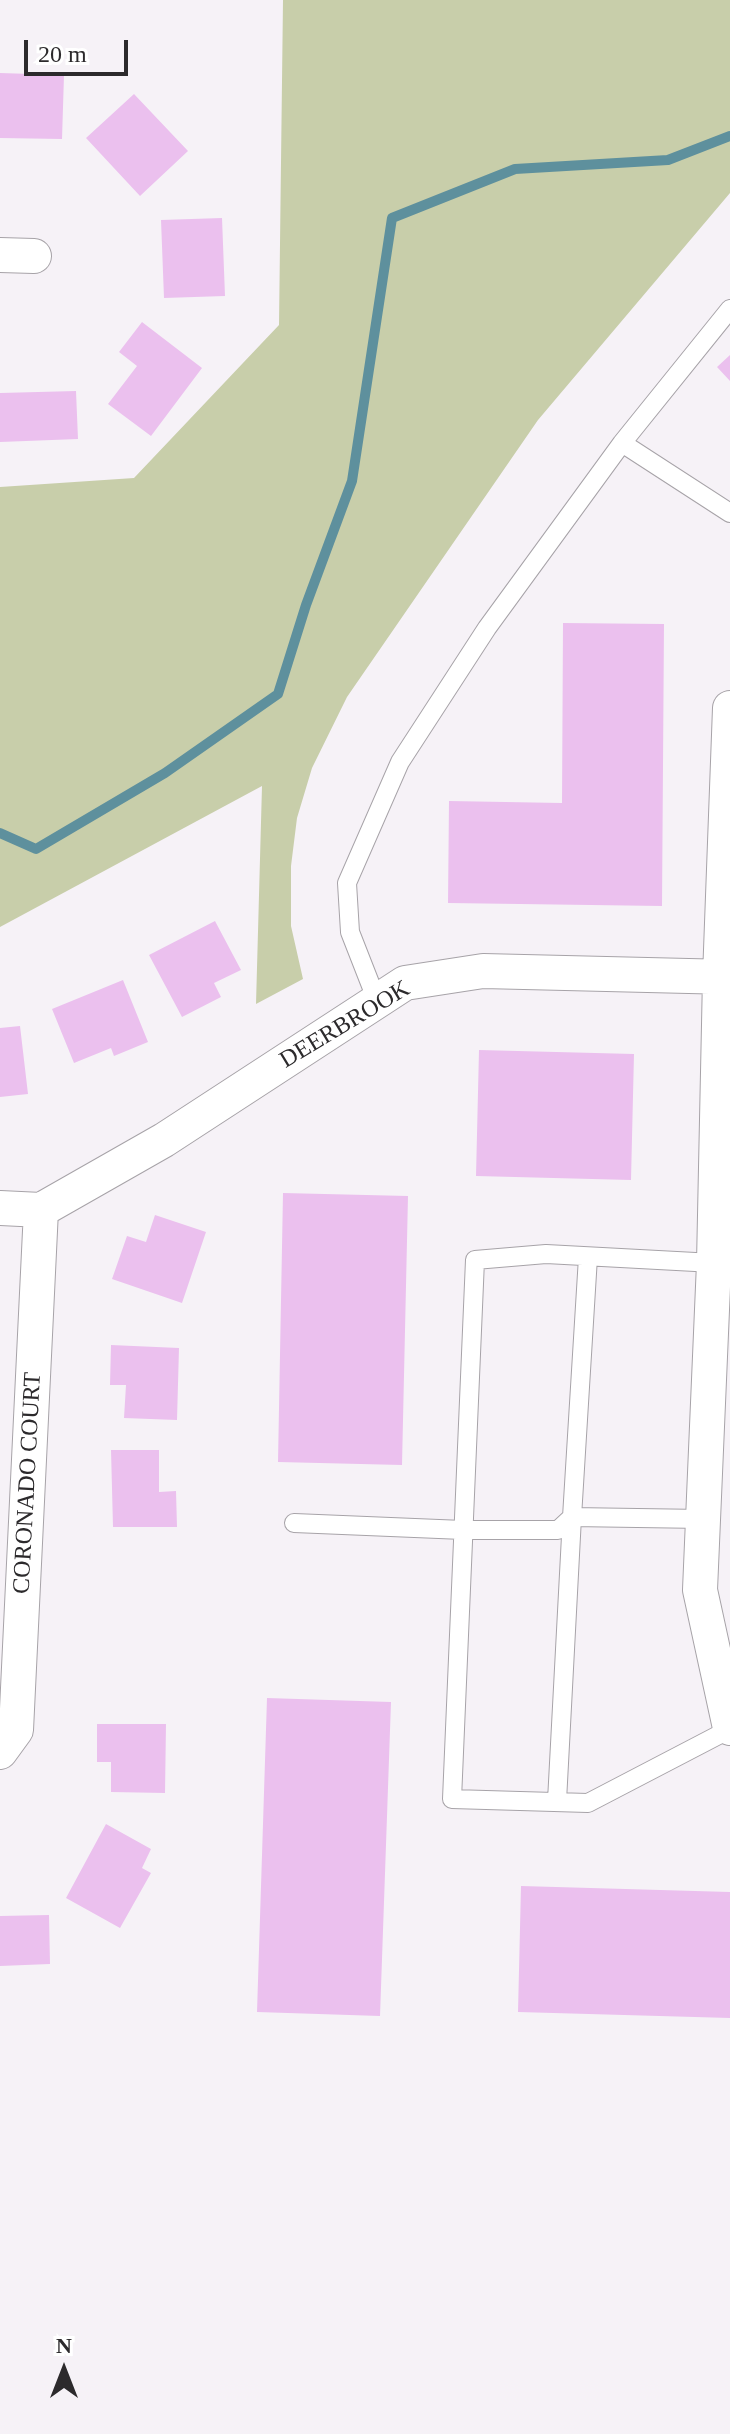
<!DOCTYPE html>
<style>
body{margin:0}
#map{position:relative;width:730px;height:2434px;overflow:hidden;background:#f6f2f7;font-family:"Times New Roman",serif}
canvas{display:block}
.north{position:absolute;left:24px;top:2330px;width:80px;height:80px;-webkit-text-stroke:6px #fff;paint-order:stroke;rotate:0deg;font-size:22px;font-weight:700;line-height:32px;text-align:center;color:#2c2a2c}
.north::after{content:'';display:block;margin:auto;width:28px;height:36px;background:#2c2a2c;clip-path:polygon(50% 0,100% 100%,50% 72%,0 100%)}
.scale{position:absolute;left:24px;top:40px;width:104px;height:36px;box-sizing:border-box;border:4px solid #2c2a2c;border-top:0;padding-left:10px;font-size:24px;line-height:28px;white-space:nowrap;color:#2c2a2c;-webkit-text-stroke:6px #fff;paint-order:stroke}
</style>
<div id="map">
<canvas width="730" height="2434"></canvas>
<div class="north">N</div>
<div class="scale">20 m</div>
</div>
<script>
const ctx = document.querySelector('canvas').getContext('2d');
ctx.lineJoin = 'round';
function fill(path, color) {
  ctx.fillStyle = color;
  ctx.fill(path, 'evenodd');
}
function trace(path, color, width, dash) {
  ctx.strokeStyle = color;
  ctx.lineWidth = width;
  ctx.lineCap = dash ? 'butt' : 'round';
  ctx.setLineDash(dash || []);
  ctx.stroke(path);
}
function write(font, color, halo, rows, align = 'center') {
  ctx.font = font + ' "Times New Roman",serif';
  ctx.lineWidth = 6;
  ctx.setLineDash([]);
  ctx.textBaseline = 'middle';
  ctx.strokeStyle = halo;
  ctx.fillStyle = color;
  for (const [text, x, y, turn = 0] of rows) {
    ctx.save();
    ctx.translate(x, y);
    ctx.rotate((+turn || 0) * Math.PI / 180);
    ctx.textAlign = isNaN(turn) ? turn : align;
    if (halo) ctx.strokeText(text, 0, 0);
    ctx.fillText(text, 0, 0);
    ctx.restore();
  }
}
const green = new Path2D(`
 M283,0H730V193L538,420L347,697L312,768L297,818L291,866V926L303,979L256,1004L262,786L0,927V487L134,478L279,325Z`);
const stream = new Path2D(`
 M0,833L36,849L165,773L278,694L306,605L352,481L392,218L515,169L668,160L730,136`);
const building = new Path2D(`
 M0,73L64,75L62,139L0,138Z
 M134,94L188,151L140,196L86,138Z
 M222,218L225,296L164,298L161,220Z
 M142,322L202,368L151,436L108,404L137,366L119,352Z
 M730,355V381L717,367Z
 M76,391L78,439L0,442V393Z
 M563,623L664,624L662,906L448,903L449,801L562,803Z
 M215,921L241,970L214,983L221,997L182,1017L149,955Z
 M123,980L148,1042L114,1056L111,1048L74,1063L52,1009Z
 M20,1026L28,1094L0,1097V1028Z
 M479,1050L634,1054L631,1180L476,1176Z
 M283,1193L408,1196L402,1465L278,1462Z
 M155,1215L206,1232L182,1303L112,1279L127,1236L146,1242Z
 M111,1345L179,1348L177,1420L124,1418L126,1385H110Z
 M111,1450H159V1492L176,1491L177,1527H113Z
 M267,1698L391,1702L380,2016L257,2012Z
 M97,1724H166L165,1793L111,1792V1762H97Z
 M106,1824L151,1849L142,1868L151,1873L120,1928L66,1898Z
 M521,1886L730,1892V2018L518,2012Z
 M49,1915L50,1964L0,1966V1916Z`);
const lane = new Path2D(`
 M622,443L730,513
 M377,1001L350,932L347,883L400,762L487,628L622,443L730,309
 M588,1257L572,1517L703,1519
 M714,1263L546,1254L475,1260L452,1799L588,1803L730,1729
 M294,1523L463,1530H558L572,1517
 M557,1801L572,1517`);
const street = new Path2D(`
 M0,255L34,256
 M730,708L720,977L714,1263L700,1590L730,1728
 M0,1208L41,1210L164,1140L405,983L483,971L730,977
 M0,1752L16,1730L41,1210`);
const streetNames = [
 ["DEERBROOK",345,1025,-31],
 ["CORONADO COURT",28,1483,-87]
];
fill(green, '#c8ceaa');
trace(stream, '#5e909d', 10);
fill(building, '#ebc0ee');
trace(lane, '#a7a3a8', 20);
trace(street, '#a7a3a8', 36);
trace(lane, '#fff', 18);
trace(street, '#fff', 34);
write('24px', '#2c2a2c', '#fff', streetNames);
</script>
